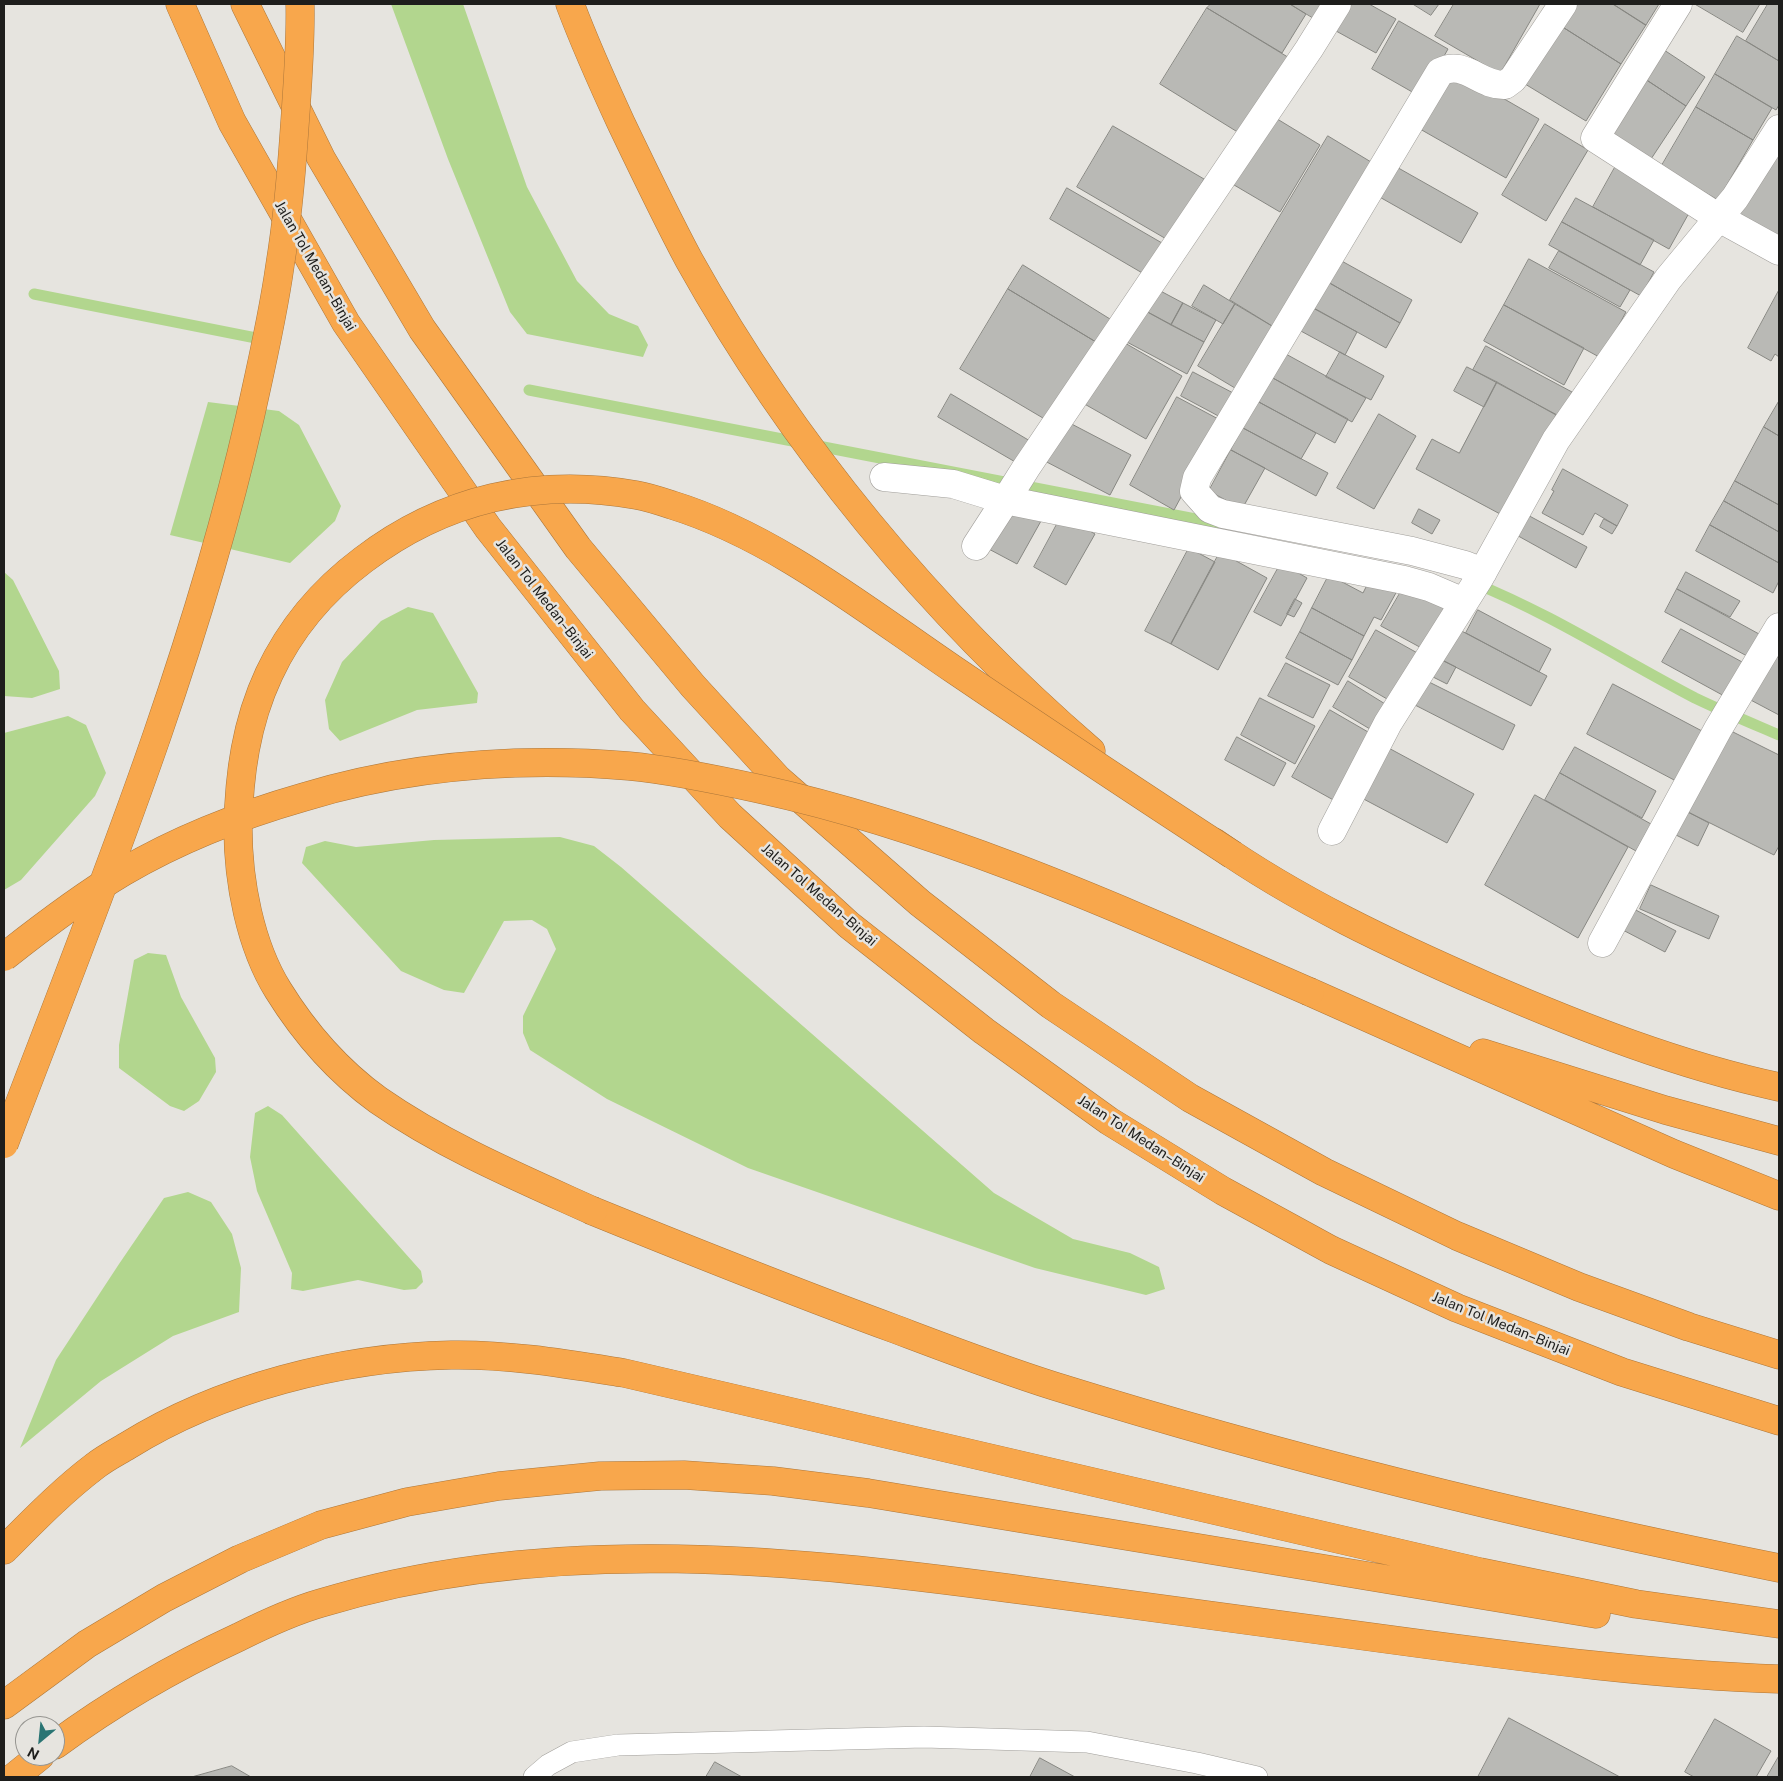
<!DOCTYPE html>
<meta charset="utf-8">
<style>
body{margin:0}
#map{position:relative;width:1783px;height:1781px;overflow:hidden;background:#e6e4df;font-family:"Public Sans",sans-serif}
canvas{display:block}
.frame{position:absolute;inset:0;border:5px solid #1e1e1c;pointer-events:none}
.north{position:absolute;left:15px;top:1716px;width:50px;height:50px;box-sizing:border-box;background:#e6e4df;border:1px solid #969591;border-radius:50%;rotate:208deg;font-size:14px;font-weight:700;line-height:20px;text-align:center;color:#1e1e1c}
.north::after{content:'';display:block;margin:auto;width:18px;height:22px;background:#297473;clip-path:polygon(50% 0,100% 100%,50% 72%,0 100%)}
</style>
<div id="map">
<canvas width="1783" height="1781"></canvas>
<div class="frame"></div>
<div class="north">N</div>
</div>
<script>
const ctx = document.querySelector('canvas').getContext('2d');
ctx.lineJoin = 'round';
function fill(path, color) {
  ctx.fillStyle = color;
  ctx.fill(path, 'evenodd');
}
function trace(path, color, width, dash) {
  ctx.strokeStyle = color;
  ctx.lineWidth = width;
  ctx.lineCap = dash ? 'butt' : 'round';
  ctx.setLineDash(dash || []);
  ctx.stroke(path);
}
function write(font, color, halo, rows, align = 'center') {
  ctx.font = font + ' "Public Sans",sans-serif';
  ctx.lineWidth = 5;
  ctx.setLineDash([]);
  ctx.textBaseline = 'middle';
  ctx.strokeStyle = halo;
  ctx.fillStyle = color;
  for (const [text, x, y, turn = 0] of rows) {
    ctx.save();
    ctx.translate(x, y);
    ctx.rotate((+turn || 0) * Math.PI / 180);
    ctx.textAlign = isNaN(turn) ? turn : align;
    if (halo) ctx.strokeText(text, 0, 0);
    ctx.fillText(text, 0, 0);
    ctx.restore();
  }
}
const water = new Path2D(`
 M391,4H463L527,187L577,281L609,314L638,326L648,345L643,357L527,334L510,312L448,159Z
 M208,402L279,411L299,425L341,506L335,521L290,563L170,535Z
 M4,572L13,580L59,671L60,689L32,698L4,696Z
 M408,607L433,613L478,693L477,703L417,710L340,741L329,729L325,700L342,662L381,621Z
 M68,716L86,725L106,773L95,796L21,880L4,890V733Z
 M560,837L594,846L621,867L994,1193L1073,1239L1130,1253L1159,1267L1165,1289L1146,1295L1035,1268L748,1168L607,1099L530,1050L523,1033V1016L556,949L547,929L532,920L504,921L464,993L444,990L401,971L302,863L306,847L325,841L356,847L434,840Z
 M148,953L166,955L181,997L215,1058L216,1072L199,1101L184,1111L170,1106L119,1068V1045L134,960Z
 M268,1106L282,1115L421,1271L423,1282L416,1289L404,1290L358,1280L303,1291L291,1289L292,1273L257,1191L250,1157L255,1113Z
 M188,1192L211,1202L232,1234L241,1268L239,1312L173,1336L101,1381L20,1448L56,1360L119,1264L164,1198Z`);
const stream = new Path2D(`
 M34,294L266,340
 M529,390L1216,523
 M1474,583C1551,614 1622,660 1695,698C1722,711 1751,723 1779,735`);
const building = new Path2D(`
 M1211,4H1290L1306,14L1282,53L1207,8Z
 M1290,4H1327L1317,20Z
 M1340,4H1369L1396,19L1376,53L1327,26Z
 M1413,4H1439L1431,15Z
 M1454,4H1540L1500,74L1435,36Z
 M1575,4H1613L1646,25L1621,64L1561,26Z
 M1613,4H1659L1646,25Z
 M1695,4H1760L1743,32Z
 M1768,4H1779V61L1746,41Z
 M1207,8L1291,59L1244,136L1160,84Z
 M1399,21L1448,49L1421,97L1372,69Z
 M1561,26L1621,64L1586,121L1525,84Z
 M1737,36L1779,61V105L1776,110L1715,74Z
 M1661,48L1705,77L1686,106L1642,77Z
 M1454,70L1539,119L1506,178L1420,129Z
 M1715,74L1772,108L1753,140L1696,107Z
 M1642,77L1686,106L1651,159L1607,130Z
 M1696,107L1753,140L1718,200L1661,167Z
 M1269,114L1320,145L1280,212L1229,182Z
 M1545,124L1588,150L1546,221L1502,195Z
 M1113,126L1204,179L1168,240L1077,187Z
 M1328,136L1376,165L1277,329L1230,300Z
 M1779,154V240L1734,215Z
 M1618,162L1694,204L1669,249L1593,207Z
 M1393,165L1478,213L1461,243L1376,195Z
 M1067,188L1162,243L1144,274L1050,219Z
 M1576,198L1654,240L1640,265L1562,222Z
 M1562,222L1654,272L1641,296L1549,245Z
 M1559,251L1630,290L1620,307L1549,268Z
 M1338,259L1412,300L1400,323L1326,281Z
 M1529,259L1626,312L1601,358L1504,305Z
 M1023,265L1110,319L1096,342L1008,289Z
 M1326,281L1400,323L1386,348L1312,307Z
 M1204,285L1235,304L1223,324L1192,306Z
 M1153,287L1183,303L1171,325L1142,309Z
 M1008,289L1096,342L1048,421L960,369Z
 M1779,290V357L1775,354L1771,361L1748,348Z
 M1183,303L1216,320L1204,342L1171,325Z
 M1235,304L1277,329L1240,391L1198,366Z
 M1504,305L1584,348L1564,385L1484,341Z
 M1311,307L1357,332L1345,355L1299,330Z
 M1142,309L1204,342L1187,374L1125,341Z
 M1118,339L1182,376L1146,439L1081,402Z
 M1486,346L1572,392L1559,416L1473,370Z
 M1340,352L1384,376L1371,400L1326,377Z
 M1284,353L1366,398L1352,422L1271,377Z
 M1467,367L1497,382L1484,407L1454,391Z
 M1193,372L1237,395L1224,419L1181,396Z
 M1271,377L1348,419L1335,443L1257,401Z
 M1497,382L1556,415L1502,515L1416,469L1432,439L1459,453Z
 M951,394L1030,441L1017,463L938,417Z
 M1177,397L1222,421L1174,510L1130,485Z
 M1257,401L1316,433L1301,459L1243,428Z
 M1779,401V436L1764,427Z
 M1379,414L1416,436L1374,509L1337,488Z
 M1062,419L1131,455L1110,495L1041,459Z
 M1764,427L1779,436V505L1735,481Z
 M1243,428L1328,473L1316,496L1231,450Z
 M1231,450L1265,468L1242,509L1209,491Z
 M1563,469L1628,505L1617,526L1595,513L1583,535L1542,513L1554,491L1552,490Z
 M1735,481L1779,505V532L1724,501Z
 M1724,501L1779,532V563L1710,525Z
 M1009,503L1041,521L1017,564L985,547Z
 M1419,509L1440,520L1432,534L1412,523Z
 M1522,512L1587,547L1576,568L1511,532Z
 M1062,515L1095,534L1066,585L1034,567Z
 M1604,519L1617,526L1612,534L1600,527Z
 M1710,525L1779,563V581L1773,593L1696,551Z
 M1189,548L1215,562L1171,644L1145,631Z
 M1220,552L1267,578L1218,670L1171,644Z
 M1281,563L1307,578L1281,626L1254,612Z
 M1686,572L1740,601L1730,617L1677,589Z
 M1329,575L1363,593L1371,577L1397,591L1381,620L1374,617L1364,636L1312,608Z
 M1406,583L1451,608L1427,651L1381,626Z
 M1677,589L1759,634L1747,656L1665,612Z
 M1295,599L1302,603L1294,617L1287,614Z
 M1312,608L1364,636L1352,660L1300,632Z
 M1478,610L1551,649L1539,672L1466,633Z
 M1454,627L1547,676L1531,706L1438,658Z
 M1681,629L1744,663L1726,697L1662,662Z
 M1376,630L1421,655L1394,703L1349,677Z
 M1300,632L1352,660L1338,685L1286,658Z
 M1769,653L1779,658V715L1745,697Z
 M1438,658L1456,667L1447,684L1429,675Z
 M1286,663L1330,685L1313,718L1268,696Z
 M1425,680L1515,725L1503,750L1413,704Z
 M1348,681L1390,707L1375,732L1333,707Z
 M1613,684L1702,731L1676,781L1587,734Z
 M1260,698L1315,726L1295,764L1241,735Z
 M1330,710L1375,736L1337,802L1292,777Z
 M1725,728L1779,755V846L1774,855L1684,810Z
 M1237,737L1286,763L1274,786L1225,760Z
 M1383,745L1474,794L1447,843L1356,795Z
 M1575,747L1656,791L1642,818L1560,773Z
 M1560,773L1651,824L1636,851L1545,800Z
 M1535,795L1628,847L1578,938L1485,885Z
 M1684,810L1709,823L1698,846L1672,833Z
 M1651,885L1719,916L1709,939L1640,909Z
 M1630,907L1676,931L1665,952L1619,928Z
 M1509,1718L1620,1777H1478Z
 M1715,1719L1771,1751L1756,1777H1694L1685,1772Z
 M1779,1756V1777H1767Z
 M1040,1758L1075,1777H1030Z
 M715,1762L742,1777H706Z
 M232,1766L251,1777H192Z`);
const lane = new Path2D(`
 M534,1777L548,1765L572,1752L618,1745L924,1737L1087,1742L1197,1763L1257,1777`);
const street = new Path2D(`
 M1678,4L1595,138L1719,218L1779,251
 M884,477L953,484L1005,500L1404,580L1429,587L1464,602
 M976,546L1009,495L1026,468L1309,49L1337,4
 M1483,572L1465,565L1412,551L1223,514L1210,509L1194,491L1197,478L1440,72C1465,59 1479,86 1505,85L1513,79L1563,4
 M1332,831L1388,723L1480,577L1556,440L1668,279L1735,198L1779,129
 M1602,943L1718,729L1779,627`);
const highway = new Path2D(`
 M180,4L232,122L346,323L488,528L632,710L730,816L849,925L984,1031L1109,1121L1223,1191L1331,1250L1457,1308L1622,1372L1779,1421
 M245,4L321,158L422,329L578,548L693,686L778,779L920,903L1051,1005L1190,1098L1324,1172L1457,1236L1579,1287L1689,1327L1779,1355
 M570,4C585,44 603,84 621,123C643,169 665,215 689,260C792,445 931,613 1091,751
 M1214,842C1298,901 1392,945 1486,986C1581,1027 1678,1065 1779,1087
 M1310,992L1674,1154L1779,1196
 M1483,1053L1665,1110L1779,1141
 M593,1211C694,1252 794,1292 895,1329C948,1349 1000,1369 1054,1386C1292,1460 1535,1519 1779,1568
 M4,1550C33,1521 62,1491 95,1466C105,1458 117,1452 127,1446C220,1388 342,1357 451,1355C509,1354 567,1364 624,1373L1480,1572L1636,1604L1779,1624
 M4,1705L87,1644L164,1598L240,1559L321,1525L407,1502L499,1486L600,1476L684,1475L773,1481L868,1493L1596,1614
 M55,1745C112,1703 174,1667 239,1637C265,1624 293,1611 321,1603C553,1532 801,1560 1037,1592C1163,1609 1290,1626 1416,1643C1536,1659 1658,1675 1779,1679
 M14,1777L40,1756`);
const highwayBridge = new Path2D(`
 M4,957C42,927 81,897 123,872C179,839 241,815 304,797C410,765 518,757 629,766C671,770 719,780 760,789C951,831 1131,914 1310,992
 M4,1144C95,905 193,667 250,417C261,367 273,316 280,265C287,222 291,178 294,135C297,91 301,47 300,4
 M593,1211C520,1178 444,1146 378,1100C338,1071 304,1032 278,990C250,945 238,881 238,828C239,775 246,723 269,674C290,629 323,590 363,560C443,499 537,477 636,495C648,497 660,501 672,505C773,536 866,610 953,669C1046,732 1139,794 1233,855`);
const streetNames = [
 ["Jalan Tol Medan–Binjai",315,266,60],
 ["Jalan Tol Medan–Binjai",544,599,52],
 ["Jalan Tol Medan–Binjai",819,895,41],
 ["Jalan Tol Medan–Binjai",1141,1139,33],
 ["Jalan Tol Medan–Binjai",1501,1324,22]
];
fill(water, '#b2d68e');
trace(stream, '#b2d68e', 11);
fill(building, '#b9b9b5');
trace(building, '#878782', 1);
trace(lane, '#a09e9a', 22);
trace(street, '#a09e9a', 29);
trace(highway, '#ac773b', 29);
trace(lane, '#fff', 21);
trace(street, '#fff', 28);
trace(highway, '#f8a74c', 28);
trace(highwayBridge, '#ac773b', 29, []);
trace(highwayBridge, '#f8a74c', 28);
write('14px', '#1e1e1c', '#e6e4df', streetNames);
</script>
